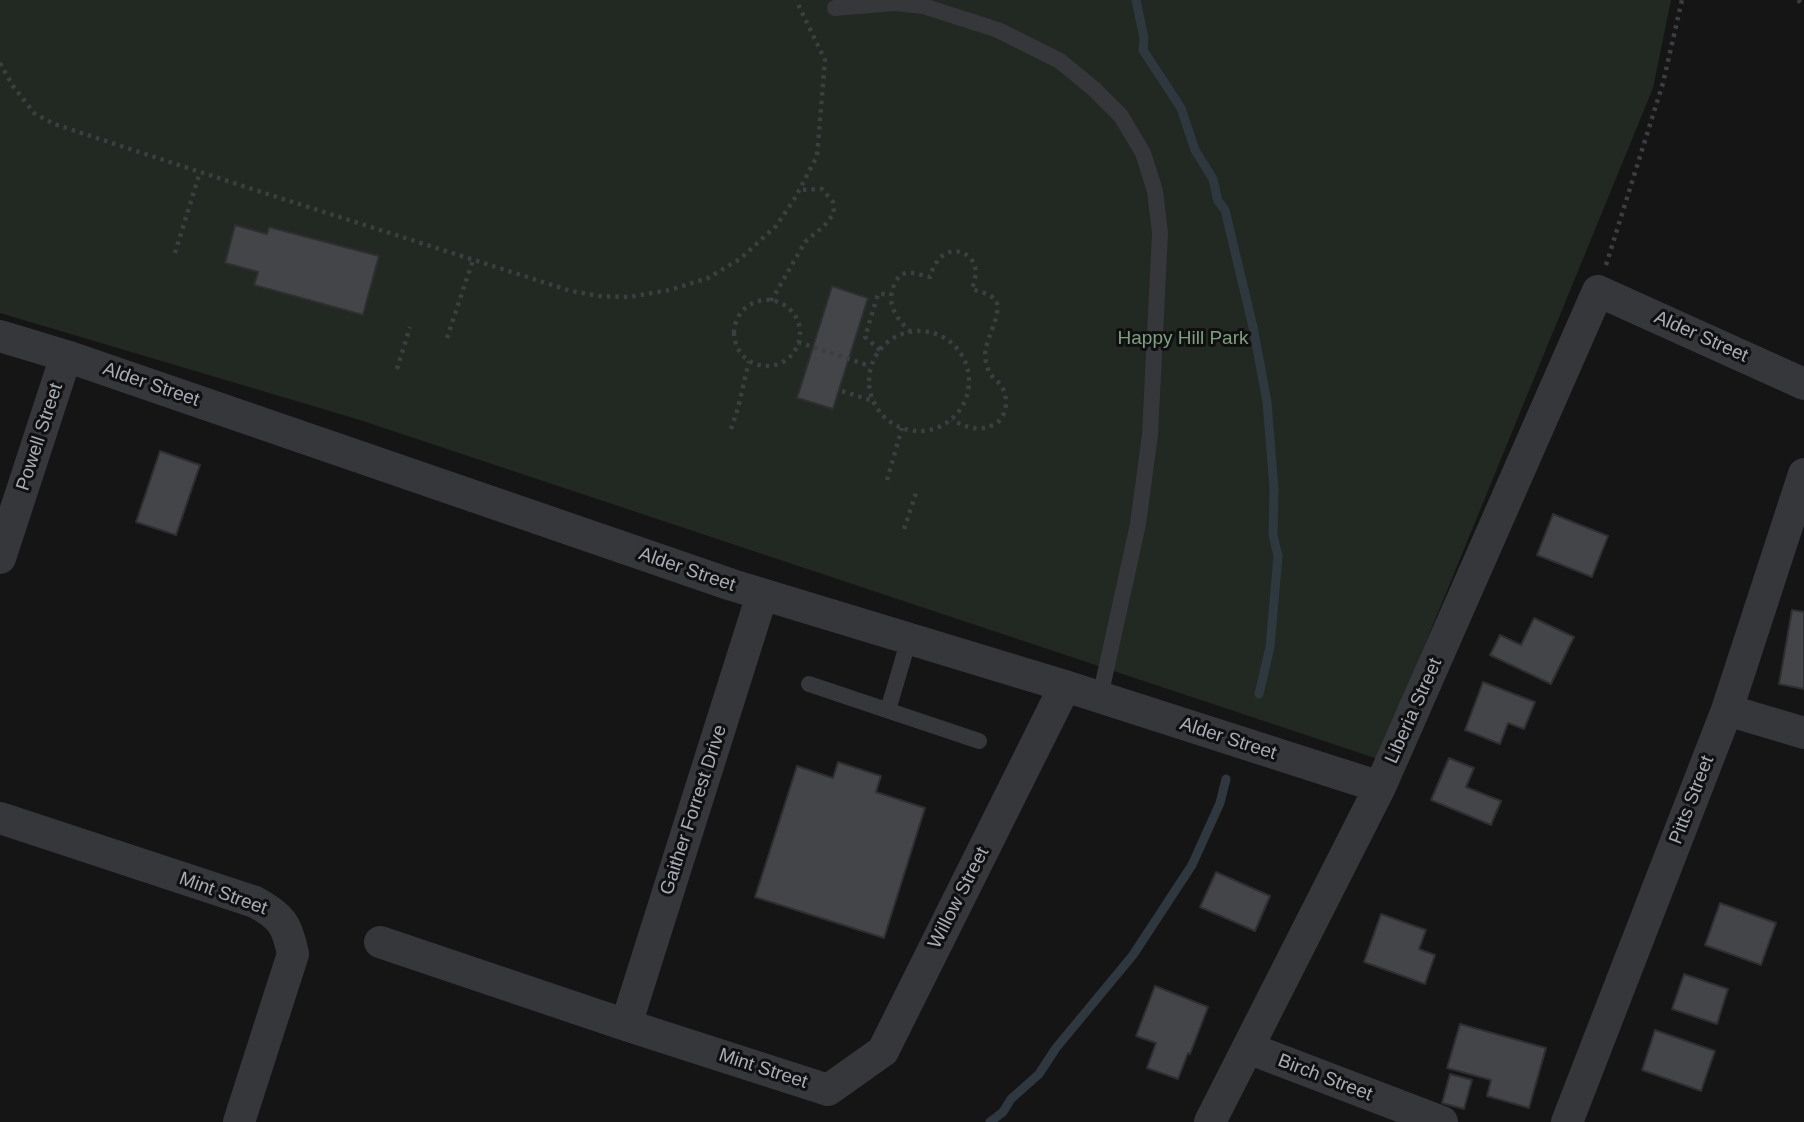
<!DOCTYPE html>
<style>
body{margin:0}
canvas{display:block;background:#151516}
</style>
<canvas width="1804" height="1122"></canvas>
<script>
const ctx = document.querySelector('canvas').getContext('2d');
ctx.lineJoin = 'round';
function fill(path, color) {
  ctx.fillStyle = color;
  ctx.fill(path, 'evenodd');
}
function trace(path, color, width, dash) {
  ctx.strokeStyle = color;
  ctx.lineWidth = width;
  ctx.lineCap = dash ? 'butt' : 'round';
  ctx.setLineDash(dash || []);
  ctx.stroke(path);
}
function write(font, color, halo, rows, align = 'center') {
  ctx.font = font + ' Helvetica,sans-serif';
  ctx.lineWidth = 6;
  ctx.setLineDash([]);
  ctx.textBaseline = 'middle';
  ctx.strokeStyle = halo;
  ctx.fillStyle = color;
  for (const [text, x, y, turn = 0] of rows) {
    ctx.save();
    ctx.translate(x, y);
    ctx.rotate((+turn || 0) * Math.PI / 180);
    ctx.textAlign = isNaN(turn) ? turn : align;
    if (halo) ctx.strokeText(text, 0, 0);
    ctx.fillText(text, 0, 0);
    ctx.restore();
  }
}
const green = new Path2D(`
 M0,0H1671L1653,88L1378,759L360,420L0,313Z`);
const stream = new Path2D(`
 M1136,0L1144,38L1143,50L1181,108L1195,150L1213,179L1218,201L1225,210L1253,327L1267,402L1274,489L1273,535L1278,556L1270,647L1259,694
 M990,1122L1003,1112L1011,1099L1039,1074L1056,1048L1133,955L1192,865L1220,803L1226,779`);
const building = new Path2D(`
 M235,225L267,234L269,227L379,256L363,315L254,285L258,272L225,263Z
 M832,286L868,298L833,409L797,398Z
 M160,451L200,465L176,535L136,522Z
 M1553,514L1608,536L1592,577L1537,555Z
 M1792,610L1804,612V689L1779,684Z
 M1534,618L1574,637L1551,684L1490,655L1500,635L1521,645Z
 M1483,682L1535,702L1524,729L1508,723L1500,744L1465,730Z
 M1449,758L1474,768L1466,787L1501,801L1491,825L1431,800Z
 M838,762L881,776L876,792L925,808L884,938L755,897L797,766L833,778Z
 M1216,872L1270,896L1255,931L1200,907Z
 M1720,903L1776,923L1761,965L1705,945Z
 M1381,914L1426,930L1419,949L1435,955L1425,984L1364,962Z
 M1684,974L1728,989L1717,1024L1672,1009Z
 M1155,986L1208,1007L1190,1054L1188,1053L1178,1079L1147,1068L1156,1043L1136,1036Z
 M1460,1024L1546,1048L1529,1108L1487,1096L1491,1080L1447,1068Z
 M1655,1030L1715,1051L1701,1091L1642,1070Z
 M1450,1074L1472,1080L1464,1109L1442,1103Z`);
const path = new Path2D(`
 M1798,0L1804,6
 M0,63L13,86L34,113L54,124L252,189L571,291L599,296L629,297L670,290L708,278L740,259L776,226L795,198L817,156L825,60L796,0
 M175,253L200,172
 M1606,265L1663,83L1682,0
 M734 333a33 33 0 1 1 66 0a33 33 0 1 1-66 0Z
 M771,301L805,242L824,226L834,213L833,202L822,189L800,190
 M869 381a50 50 0 1 1 100 0a50 50 0 1 1-100 0Z
 M911,332C896,319 885,303 895,283C898,277 901,273 908,273C915,272 923,276 930,277C932,270 935,263 940,258C951,246 971,251 975,267C977,275 974,282 972,289C979,292 991,293 996,301C1002,312 988,336 986,348C984,357 986,367 991,375C994,379 999,382 1002,387C1009,399 1007,419 993,425C978,432 966,427 952,420
 M447,338L473,260
 M798,342L870,366
 M880,350L865,337L878,294H891
 M397,369L410,327
 M842,391L873,401
 M731,429L738,408L749,361
 M887,480L902,428
 M904,529L917,490`);
const lane = new Path2D(`
 M835,8L895,3L923,6L998,30L1060,61L1094,89L1121,116L1143,153L1155,191L1160,233L1150,435L1138,524L1100,697
 M809,684L979,741
 M888,710L909,639`);
const street = new Path2D(`
 M0,336L66,356L732,585L1065,686L1380,787
 M0,558L66,356
 M1727,710L1804,733
 M0,818L255,902C281,916 287,924 293,954L239,1122
 M380,942L626,1025L828,1090L883,1051L1065,686
 M626,1025L762,595
 M1248,1048L1442,1122
 M1210,1122L1380,787L1598,291L1804,384
 M1567,1122L1727,710L1804,474`);
const streetNames = [
 ["Alder Street",1701,337,24],
 ["Alder Street",151,385,19],
 ["Powell Street",40,437,-72],
 ["Alder Street",687,570,19],
 ["Liberia Street",1414,711,-66],
 ["Alder Street",1228,739,18],
 ["Pitts Street",1692,800,-69],
 ["Gaither Forrest Drive",694,810,-72],
 ["Mint Street",223,894,20],
 ["Willow Street",959,898,-63],
 ["Mint Street",763,1069,18],
 ["Birch Street",1325,1078,21]
];
const parkNames = [
 ["Happy Hill Park",1183,339]
];
fill(green, '#212922');
trace(stream, '#2f383e', 9);
fill(building, '#444549');
trace(building, '#2f2f32', 2);
trace(path, '#3c3e42', 4.5, [3.5, 5]);
trace(lane, '#36373b', 16);
trace(street, '#36373b', 32);
write('19px', '#a7acb6', '#101011', streetNames);
write('19px', '#7fa080', '#101011', parkNames);
</script>
